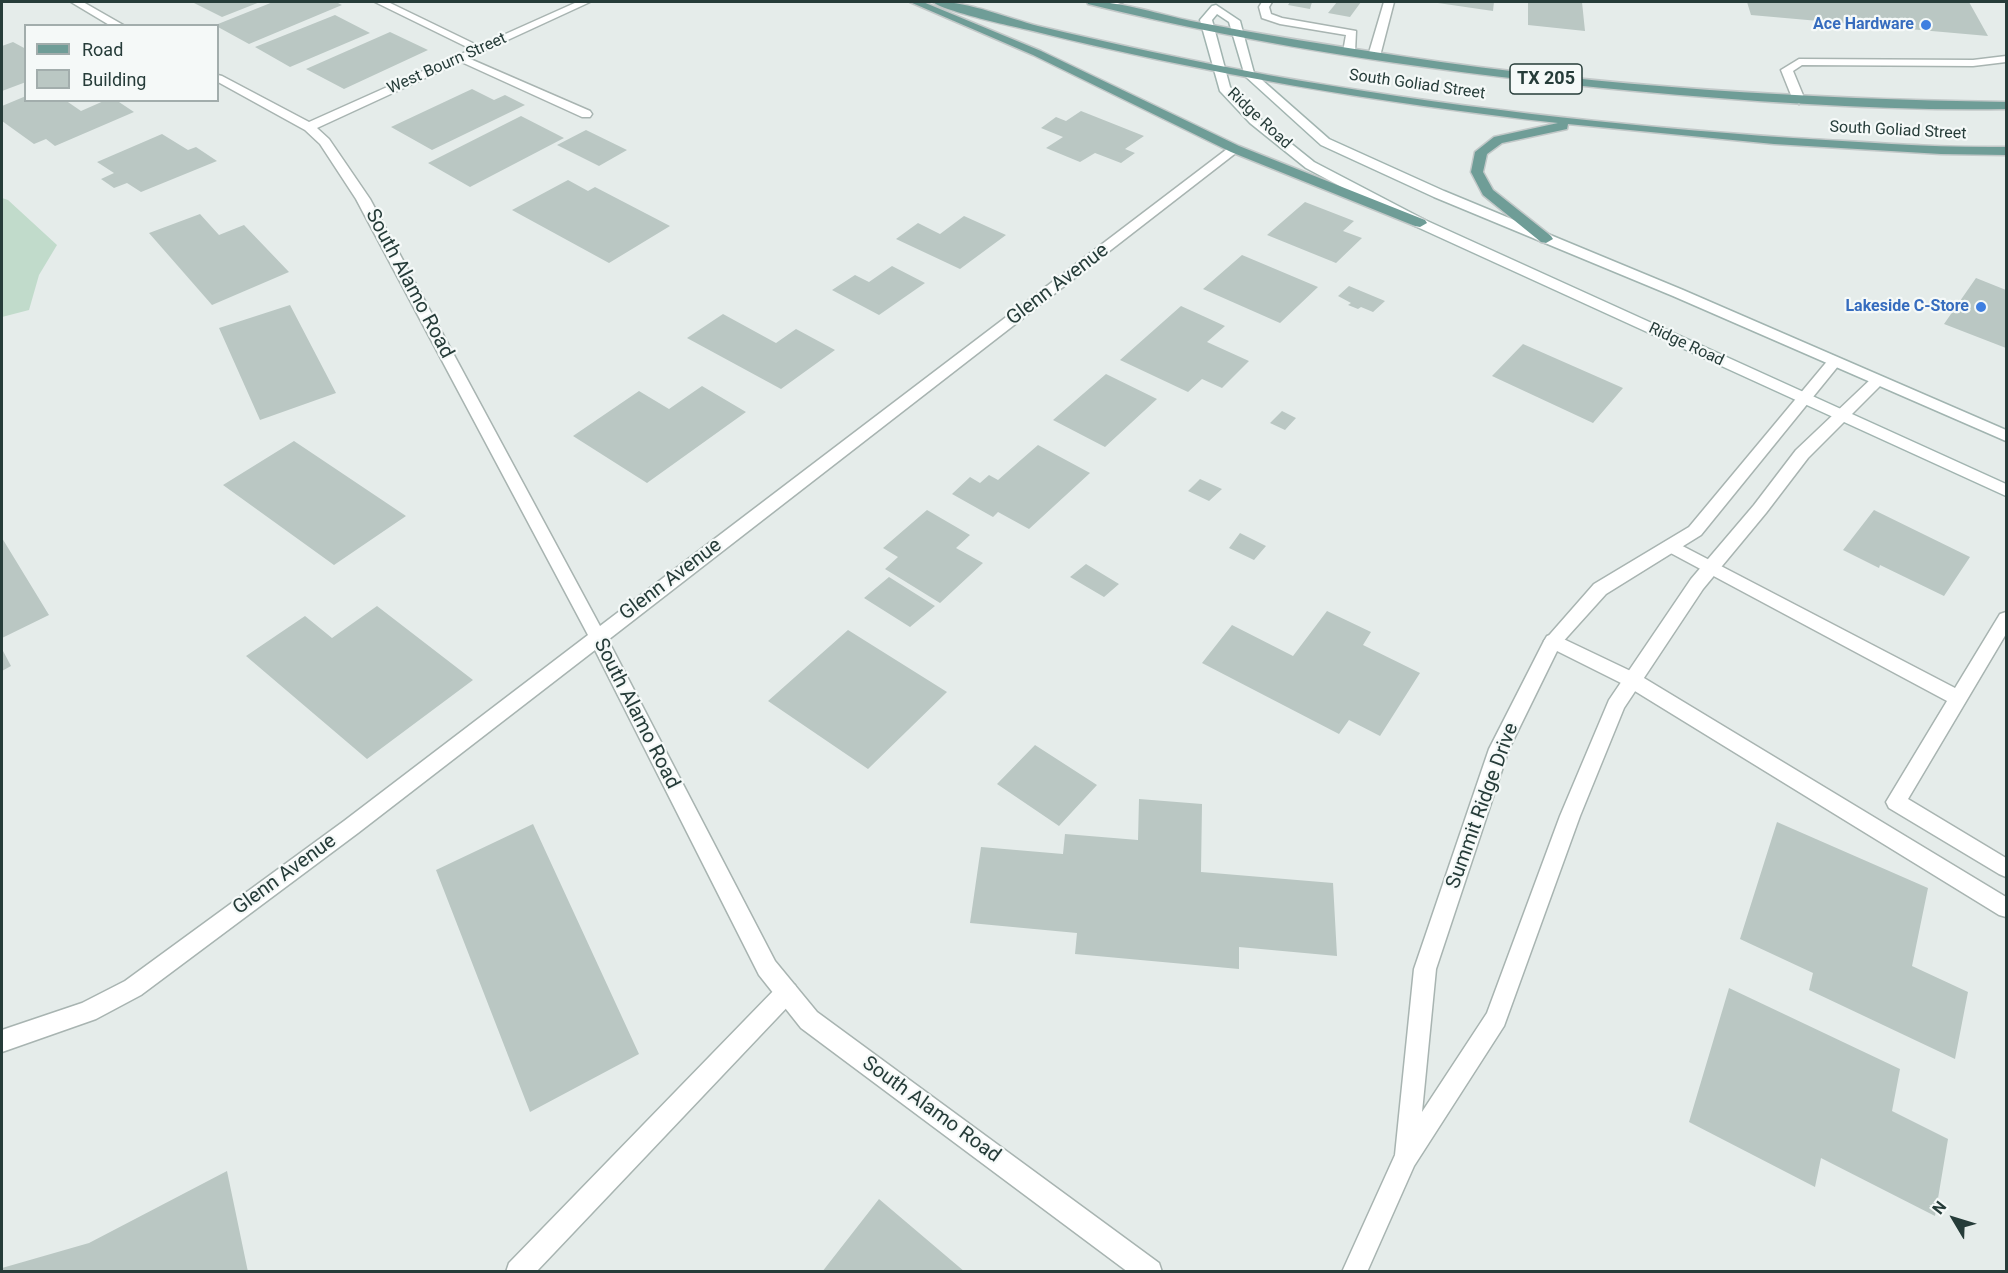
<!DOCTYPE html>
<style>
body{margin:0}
#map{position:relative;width:2008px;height:1273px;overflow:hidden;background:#e5ecea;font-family:Roboto,sans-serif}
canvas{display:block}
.frame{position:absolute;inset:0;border:3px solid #263c39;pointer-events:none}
.legend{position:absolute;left:24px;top:24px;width:195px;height:78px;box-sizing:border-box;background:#f5f9f8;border:2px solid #a2adac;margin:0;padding:8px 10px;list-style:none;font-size:18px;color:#263c39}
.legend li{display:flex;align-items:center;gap:12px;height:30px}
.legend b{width:30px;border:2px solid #a2adac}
.north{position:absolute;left:1924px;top:1189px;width:60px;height:60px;-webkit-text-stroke:4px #f5f9f8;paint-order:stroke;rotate:308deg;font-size:16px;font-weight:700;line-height:24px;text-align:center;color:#263c39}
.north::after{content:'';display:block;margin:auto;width:21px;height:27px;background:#263c39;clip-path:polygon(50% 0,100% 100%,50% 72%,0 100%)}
</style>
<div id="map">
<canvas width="2008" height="1273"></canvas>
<div class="frame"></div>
<ul class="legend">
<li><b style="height:8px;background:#6f9d97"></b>Road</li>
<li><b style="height:16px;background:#bac7c3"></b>Building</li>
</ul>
<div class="north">N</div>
</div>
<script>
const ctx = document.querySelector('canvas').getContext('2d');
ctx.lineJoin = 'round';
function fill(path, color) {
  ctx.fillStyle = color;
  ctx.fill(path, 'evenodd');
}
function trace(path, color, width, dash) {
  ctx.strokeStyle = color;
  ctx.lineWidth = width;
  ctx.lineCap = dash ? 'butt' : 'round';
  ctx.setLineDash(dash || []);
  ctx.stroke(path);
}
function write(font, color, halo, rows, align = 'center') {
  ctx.font = font + ' Roboto,sans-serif';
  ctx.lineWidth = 4.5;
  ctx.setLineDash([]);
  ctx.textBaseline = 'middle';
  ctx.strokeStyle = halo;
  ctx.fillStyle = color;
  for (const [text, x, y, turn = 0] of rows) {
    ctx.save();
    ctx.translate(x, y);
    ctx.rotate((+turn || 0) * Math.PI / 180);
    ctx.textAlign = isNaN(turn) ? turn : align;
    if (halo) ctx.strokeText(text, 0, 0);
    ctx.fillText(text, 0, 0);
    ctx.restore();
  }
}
const green = new Path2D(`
 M2,198L8,200L57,245L39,275L29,310L2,317Z`);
const building = new Path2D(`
 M192,2H260L222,17Z
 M273,2H336L342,5L249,44L218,27V24Z
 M1290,2H1312L1310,9L1288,5Z
 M1337,2H1361L1350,17L1328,13Z
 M1431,2H1494L1493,11Z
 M1528,2H1582L1585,31L1528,25Z
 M1747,2H1969L1988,36L1751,15Z
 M335,15L370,33L290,67L255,47Z
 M390,32L428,50L344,89L306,69Z
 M13,42L26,49V82L2,91V46Z
 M472,89L494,100L505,95L525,105L432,150L391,127Z
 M26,96V100H65L81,111L106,100H116L134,112L55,146L46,139L34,144L2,121V106Z
 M1081,111L1144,136L1125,149L1135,153L1121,163L1095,153L1080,162L1046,148L1063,137L1041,128L1056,117L1066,121Z
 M521,116L564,138L470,187L428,163Z
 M586,130L627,150L599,166L557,145Z
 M162,134L188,150L196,147L217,161L141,192L127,183L114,188L101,179L114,173L97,162Z
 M568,180L588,191L595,187L670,226L609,263L512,210Z
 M1305,202L1354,221L1343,231L1362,238L1336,263L1267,235Z
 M200,214L219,235L244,225L289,272L212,305L149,233Z
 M964,216L1006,235L960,269L896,239L918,223L940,234Z
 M1242,255L1318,287L1280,323L1203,289Z
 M892,266L925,283L879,315L832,290L855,275L869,282Z
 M1976,278L2006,290V348L1944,324Z
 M1349,286L1385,301L1373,312L1361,307L1358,309L1348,305L1351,303L1338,296Z
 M290,305L336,393L260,420L219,328Z
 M1181,306L1225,326L1207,342L1249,361L1222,388L1202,379L1188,392L1120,360Z
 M723,314L776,343L796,329L835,350L781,389L687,338Z
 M1523,344L1623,388L1593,423L1492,376Z
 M1106,374L1157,399L1105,447L1053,420Z
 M702,386L746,412L647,483L573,436L639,391L669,409Z
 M1282,411L1296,418L1285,430L1270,423Z
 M294,441L406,516L334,565L223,485Z
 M1038,445L1090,473L1029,529L998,512L993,517L952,494L970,477L980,483L989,475L998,480Z
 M1200,479L1222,489L1209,501L1188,491Z
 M927,510L970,535L956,548L983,563L940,603L885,569L898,557L883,548Z
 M1874,510L1970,557L1944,596L1880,565L1879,568L1843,550Z
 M1240,533L1266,546L1254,560L1229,548Z
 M2,538L49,615L2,638Z
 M1086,564L1119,584L1104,597L1070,577Z
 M889,577L935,606L910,627L864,598Z
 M377,606L473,680L367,759L246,656L305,616L332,638Z
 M1327,611L1371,632L1363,645L1420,673L1380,736L1349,720L1339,734L1202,663L1232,625L1293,656Z
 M848,630L947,692L868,769L768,701Z
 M2,649L11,666L2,671Z
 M1035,745L1097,785L1059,826L997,784Z
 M1139,799L1202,804L1201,872L1333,883L1337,956L1239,947V969L1075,954L1077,933L970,923L981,847L1063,854L1065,834L1138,840Z
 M1777,822L1928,888L1912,966L1968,992L1955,1059L1809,990L1813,973L1740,939Z
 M533,824L639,1054L530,1112L436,870Z
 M1729,988L1900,1069L1892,1111L1948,1139L1935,1216L1821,1158L1815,1187L1689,1122Z
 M227,1171L248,1272H2V1268L89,1243Z
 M879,1199L965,1272H822Z`);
const service = new Path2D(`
 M375,2H388L485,49L479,52L475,51Z
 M1262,2H1272L1269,7L1271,14L1282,18L1356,31L1355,52L1349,55L1343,52L1346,35L1280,24L1262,18L1259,7Z
 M1384,2H1394L1380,56L1374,59L1368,56Z
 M461,55L590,111L592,114L590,117H582L457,60L455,58Z
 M2006,56V62L1973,66L1802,65L1793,71L1805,100L1799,104L1793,100L1781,70L1799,59L1973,60Z
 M1671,540L1955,688L2000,614L2006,612V634L1908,799L2006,858V877L1999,874L1889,808L1886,802L1947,701L1665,550L1663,546L1665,542Z
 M1553,634L1639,675L2006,897V917L1999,915L1625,685L1547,646L1544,641L1547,636Z
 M787,982L795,985L798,992L795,999L536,1272H506L509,1263L779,985Z`);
const minor = new Path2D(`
 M71,2H83L125,26H111Z
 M577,2H590L317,128L329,139L370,199L600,626L1231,146L1235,145L1241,149L608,640L775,961L817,1012L1159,1263L1162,1272H1128L801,1028L759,975L595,650L358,833L141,995L96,1019L2,1052V1030L82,1003L125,981L344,821L588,635L356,199L320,144L305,130L218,82V75L222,76L309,122Z
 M1107,2H1123L1110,7H1102V3Z`);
const tertiary = new Path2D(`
 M1834,357L1841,362L1839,365L1701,535L1606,594L1560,645L1509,749L1436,969L1422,1112L1487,1013L1560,816L1609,700L1691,579L1754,505L1796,450L1872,378H1882L1885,381L1808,458L1766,513L1703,589L1624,708L1580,816L1504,1026L1414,1166L1367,1272H1342L1395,1155L1414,969L1489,749L1544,641L1594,584L1689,527L1829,359Z`);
const secondary = new Path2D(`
 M1216,5L1240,21L1254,73L1329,139L1444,191L1683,290L2006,430V441L1673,296L1434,197L1321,145L1245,76L1229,22L1217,14L1212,20L1230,87L1258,117L1314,162L1425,220L2006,484V496L1415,226L1306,168L1250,123L1220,91L1200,20L1212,6Z`);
const primary = new Path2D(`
 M910,2H923L1041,51L1239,146L1425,220L1427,223L1420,227L1415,226L1231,152L1033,55Z
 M933,2C964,0 1007,18 1038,26C1114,44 1191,61 1268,75C1441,106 1618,126 1793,138C1864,142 1935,148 2006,147V155L1941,154L1774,144L1568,124L1567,129L1502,143L1487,154L1483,172L1493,190L1551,236L1553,239L1546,243L1541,242L1483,195L1471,172L1475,152L1494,137L1558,123C1381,103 1206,74 1033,31C1015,27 943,11 933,2Z
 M1087,2C1115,0 1162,15 1191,21C1263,35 1335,46 1407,57C1606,87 1806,99 2006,102V109C1883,111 1758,102 1635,91C1452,74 1267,48 1088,4Z`);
const markers = [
 [1926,25,6,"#3f7fe0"],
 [1981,307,6,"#3f7fe0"]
];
const farShopnames = [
 ["Ace Hardware",1914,25],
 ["Lakeside C-Store",1969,307]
];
const farStreetnames = [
 ["West Bourn Street",447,64,-24],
 ["South Goliad Street",1417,85,8],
 ["Ridge Road",1259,119,43],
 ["South Goliad Street",1898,131,3],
 ["Ridge Road",1686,345,25]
];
const shields = [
 [1546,79,72]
];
const shieldNames = [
 ["TX 205",1546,79]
];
const streetNames = [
 ["South Alamo Road",409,284,62],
 ["Glenn Avenue",1058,285,-37],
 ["Glenn Avenue",671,580,-37],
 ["South Alamo Road",636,714,63],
 ["Summit Ridge Drive",1483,806,-70],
 ["Glenn Avenue",285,875,-36],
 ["South Alamo Road",931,1110,36]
];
fill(green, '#c1dbcb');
fill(building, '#bac7c3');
trace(service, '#a8b4b1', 3);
trace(minor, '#a8b4b1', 3);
trace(tertiary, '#a8b4b1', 3);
trace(secondary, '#a1b4b0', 3);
trace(primary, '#c2c8c8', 3);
fill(service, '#fff');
fill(minor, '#fff');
fill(tertiary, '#fff');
fill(secondary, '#fff');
fill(primary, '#6f9d97');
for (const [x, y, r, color] of markers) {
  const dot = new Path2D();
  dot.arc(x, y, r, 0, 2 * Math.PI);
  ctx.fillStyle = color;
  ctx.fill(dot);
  trace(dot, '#f5f9f8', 2);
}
write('bold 16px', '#366cbe', '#f5f9f8', farShopnames, 'right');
write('16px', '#263c39', '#f5f9f8', farStreetnames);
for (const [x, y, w] of shields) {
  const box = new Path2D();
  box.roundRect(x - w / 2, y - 15, w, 30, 4.5);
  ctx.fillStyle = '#f5f9f8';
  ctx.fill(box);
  trace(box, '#263c39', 1.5);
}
write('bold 18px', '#263c39', null, shieldNames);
write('20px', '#263c39', '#f5f9f8', streetNames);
</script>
